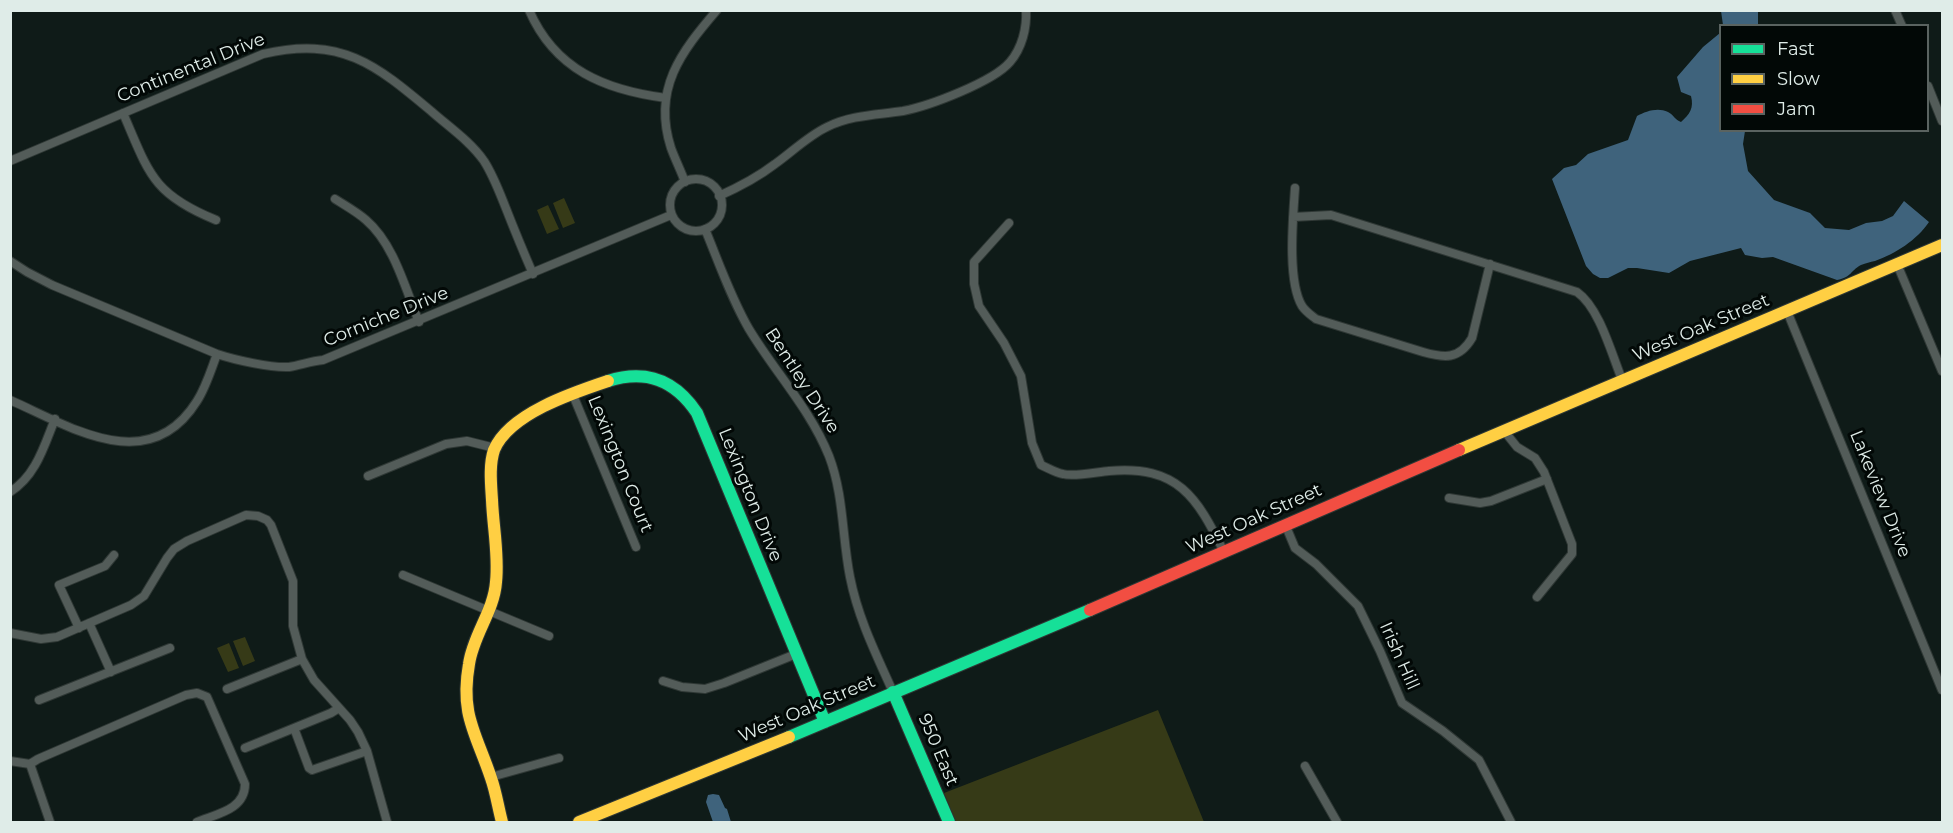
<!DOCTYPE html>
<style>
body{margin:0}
#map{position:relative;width:1953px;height:833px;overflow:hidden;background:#0f1b18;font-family:Montserrat,sans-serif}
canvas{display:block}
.frame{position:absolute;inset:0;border:12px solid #dfece8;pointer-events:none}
.legend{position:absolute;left:1719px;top:24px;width:210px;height:108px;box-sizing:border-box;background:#020806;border:2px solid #5a6360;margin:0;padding:8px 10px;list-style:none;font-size:18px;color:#dfece8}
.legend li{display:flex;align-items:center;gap:12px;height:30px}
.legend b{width:30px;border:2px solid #5a6360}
</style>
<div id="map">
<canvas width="1953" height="833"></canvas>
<div class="frame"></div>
<ul class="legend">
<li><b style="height:8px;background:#16e098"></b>Fast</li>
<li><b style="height:8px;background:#ffcf43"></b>Slow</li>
<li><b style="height:8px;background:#f24e42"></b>Jam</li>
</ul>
</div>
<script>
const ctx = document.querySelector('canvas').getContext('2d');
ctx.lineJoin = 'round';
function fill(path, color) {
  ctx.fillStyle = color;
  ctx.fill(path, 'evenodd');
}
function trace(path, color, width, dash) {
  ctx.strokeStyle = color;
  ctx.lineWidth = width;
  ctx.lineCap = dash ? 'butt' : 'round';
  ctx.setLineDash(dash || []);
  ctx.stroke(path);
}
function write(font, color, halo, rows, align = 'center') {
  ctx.font = font + ' Montserrat,sans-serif';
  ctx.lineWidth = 6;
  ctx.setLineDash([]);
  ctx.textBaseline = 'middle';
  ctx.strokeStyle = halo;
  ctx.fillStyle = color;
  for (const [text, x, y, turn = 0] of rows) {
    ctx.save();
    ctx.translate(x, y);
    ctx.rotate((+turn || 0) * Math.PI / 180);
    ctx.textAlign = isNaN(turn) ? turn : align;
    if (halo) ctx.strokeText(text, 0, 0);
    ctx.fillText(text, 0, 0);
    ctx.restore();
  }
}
const green = new Path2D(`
 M564,198L575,223L563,228L553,203Z
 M548,205L559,229L547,234L537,210Z
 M245,637L255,661L243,666L233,641Z
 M229,643L239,668L228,672L217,648Z
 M1158,710L1204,822H956L944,793Z`);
const water = new Path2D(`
 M1721,11H1758V25H1723Z
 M1720,33V130L1745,131L1743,144L1748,171L1774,200L1810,213L1825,228L1849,230L1866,223L1882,221L1893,216L1904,201L1929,222C1917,240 1895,254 1875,261C1870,262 1866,263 1861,265C1850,271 1852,277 1837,280L1773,257L1762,258L1745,255L1741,248L1690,261L1669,273L1637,268H1628L1608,278H1600L1593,274L1586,266L1552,179L1564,168L1576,165L1588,154L1628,140L1637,116C1646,111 1658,107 1668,112C1674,115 1675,120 1681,122C1690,114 1694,108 1691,96L1681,92L1677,77L1703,47Z
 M713,794L719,795L725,808L727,809L731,822H713L706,802L708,795Z`);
const street = new Path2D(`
 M529,10C555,70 605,90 666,98
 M1895,10L1902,26
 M1928,86L1942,121
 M123,113C149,173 152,194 216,220
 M10,161L263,54C341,36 375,64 431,111C449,127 470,141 484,161C493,175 499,191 505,206C514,229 523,251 533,274
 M670 205a26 26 0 1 1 52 0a26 26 0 1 1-52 0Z
 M685,182C681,171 675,159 671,148C652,89 681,52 717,10
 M1295,188C1293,218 1287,281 1302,306C1306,312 1311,315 1316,319L1423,352C1444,358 1459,360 1472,338L1490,264
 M719,196C739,187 758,177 775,164C792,152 808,136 827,127C851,115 877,115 903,111C929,106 993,82 1010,62C1022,48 1027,28 1026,10
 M335,199C346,206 357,212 366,220C394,244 405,288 419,322
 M1293,217L1331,215L1577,292C1600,308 1612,356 1623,382
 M1009,223L974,262V284L979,306L1004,343L1021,376L1032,443L1041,465C1048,468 1056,473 1063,474C1074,477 1097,472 1109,471C1178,465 1197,497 1224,552
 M705,229C719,263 731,298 749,329C775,372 810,409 829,456C844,495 842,537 850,577C858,618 876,654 893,692
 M10,261L27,272L52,285L217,354C235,360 271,368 289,367C301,365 311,361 323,360L671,215
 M1897,264L1942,371
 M1787,311L1942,690
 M573,395L636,547
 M10,400C71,427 149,478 197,401C206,387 211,370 217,354
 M1505,432L1517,447L1535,458L1544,472L1572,544V554L1537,597
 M368,476L446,444L467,441L495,448
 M10,492C36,476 44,446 55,419
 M1449,498L1480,503L1491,501L1547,479
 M1285,524L1295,548L1316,564L1358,606L1380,651L1402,703L1443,731L1479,760L1511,822
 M403,575L549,636
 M89,623L111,672
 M79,628L59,585L105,566L114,555
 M10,633L41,639L57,637L131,605L144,596L167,558L174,549L187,541L246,515L258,516L267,520L271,525L293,581V626L302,659L314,680L350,720L358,732L367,751L387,822
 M663,681L682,687L705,689L724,683L796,654
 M227,689L302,659
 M39,700L170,648
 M294,728L309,768L312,770L367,751
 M245,748L331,713L339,708
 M10,761L30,764
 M30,764L38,759L186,695L197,693L207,697L245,784C245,810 216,814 197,822
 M30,764L50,822
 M1305,766L1337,822
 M491,777L559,758`);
const fast = new Path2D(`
 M608,381C646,369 675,380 697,413L825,722
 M893,692L949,822
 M789,737L1090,610`);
const slow = new Path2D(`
 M1459,450L1942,245
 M502,822C498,807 496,792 491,778C476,733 460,715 469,664C473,635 494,611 496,582C499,555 493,527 492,500C491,484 489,465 494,450C509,414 572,393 608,381
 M579,822L789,737`);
const jam = new Path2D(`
 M1090,610L1459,450`);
const streetNames = [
 ["Continental Drive",191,68,-22],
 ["Corniche Drive",386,317,-22],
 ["West Oak Street",1701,328,-23],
 ["Bentley Drive",802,381,57],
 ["Lexington Court",620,464,68],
 ["Lakeview Drive",1880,494,68],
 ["Lexington Drive",750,495,68],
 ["West Oak Street",1254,519,-24],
 ["Irish Hill",1399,656,66],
 ["West Oak Street",807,709,-23],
 ["950 East",938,750,67]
];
fill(green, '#363a17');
fill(water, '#3f637c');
trace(street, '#2f3835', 10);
trace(fast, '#2f3835', 14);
trace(slow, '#2f3835', 14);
trace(jam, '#2f3835', 14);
trace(street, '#535c59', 8);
trace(fast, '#16e098', 12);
trace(slow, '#ffcf43', 12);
trace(jam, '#f24e42', 12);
write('18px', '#dfece8', '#020806', streetNames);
</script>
